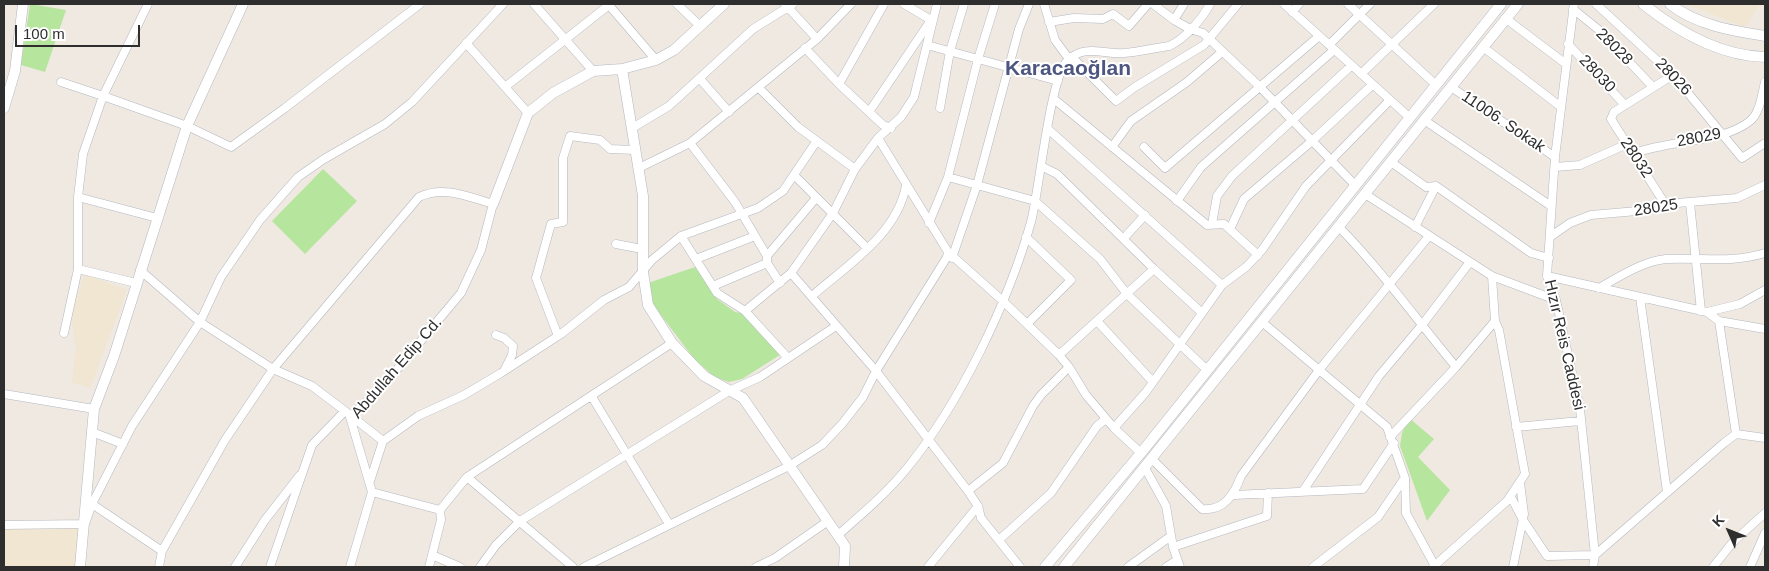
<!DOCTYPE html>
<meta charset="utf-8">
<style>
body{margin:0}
#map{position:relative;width:1769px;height:571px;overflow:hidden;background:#efe9e1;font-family:Arial,sans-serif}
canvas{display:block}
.frame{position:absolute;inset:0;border:5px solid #2e2e2e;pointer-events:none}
.north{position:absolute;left:1704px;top:506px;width:50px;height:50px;-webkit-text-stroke:4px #fff;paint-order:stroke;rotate:314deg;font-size:14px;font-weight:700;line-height:20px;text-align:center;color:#2e2e2e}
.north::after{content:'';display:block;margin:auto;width:18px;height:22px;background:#2e2e2e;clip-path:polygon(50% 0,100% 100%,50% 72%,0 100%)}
.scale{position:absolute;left:15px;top:25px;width:125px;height:22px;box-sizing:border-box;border:2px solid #2e2e2e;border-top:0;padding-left:6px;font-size:15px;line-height:18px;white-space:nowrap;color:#2e2e2e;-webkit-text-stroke:4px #fff;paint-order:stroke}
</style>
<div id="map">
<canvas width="1769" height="571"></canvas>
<div class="frame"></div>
<div class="north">K</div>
<div class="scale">100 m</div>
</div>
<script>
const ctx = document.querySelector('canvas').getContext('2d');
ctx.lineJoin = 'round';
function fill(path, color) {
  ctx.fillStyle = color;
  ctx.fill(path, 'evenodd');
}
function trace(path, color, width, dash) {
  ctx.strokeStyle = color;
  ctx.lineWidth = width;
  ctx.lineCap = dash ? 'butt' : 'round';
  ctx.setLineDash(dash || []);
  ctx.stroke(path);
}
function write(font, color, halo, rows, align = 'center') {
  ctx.font = font + ' Arial,sans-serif';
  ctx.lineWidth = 4;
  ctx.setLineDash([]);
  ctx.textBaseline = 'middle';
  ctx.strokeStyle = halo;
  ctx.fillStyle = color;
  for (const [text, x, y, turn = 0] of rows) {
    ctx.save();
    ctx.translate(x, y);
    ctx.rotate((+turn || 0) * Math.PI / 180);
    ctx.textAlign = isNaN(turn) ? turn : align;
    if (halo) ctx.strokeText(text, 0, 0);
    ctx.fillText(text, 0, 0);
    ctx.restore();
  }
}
const education = new Path2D(`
 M1686,4H1760L1745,27Z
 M84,274L127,290L90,388L72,382L76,347L71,318Z
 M76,527L84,535L79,567H4V528Z`);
const green = new Path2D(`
 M30,4L66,10L45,72L21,65Z
 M323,169L357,201L305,254L272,221Z
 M695,267L717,299L735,312L746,314L783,353L742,379L729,382L715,377L695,360L651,302L648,283Z
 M1409,418L1434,439L1418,457L1450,490L1427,521L1400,446L1402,433Z`);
const street = new Path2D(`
 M148,4L103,96L187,126L231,147L285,108L420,4
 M534,4L593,71
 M608,4L656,60
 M677,4L700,26
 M785,4L817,39
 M1044,4L1055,40L1069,59
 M1153,4L1174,20L1190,29L1203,33L1259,86L1355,185
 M1284,4L1409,117
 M1348,4L1435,84
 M1574,4L1555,157L1547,276L1556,300L1580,409L1595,555L1593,567
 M1596,4L1673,75L1742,158L1765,143
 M1573,9L1599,30L1653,87
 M1292,12L1299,4
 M1505,18L1566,64
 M1174,20L1184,4
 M1049,22L1074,18L1103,19L1113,14L1129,26L1148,4
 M466,43L505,87
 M1568,44L1625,105
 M927,45L1058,81
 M1329,45L1370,4
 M1483,47L1561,107
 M805,48L839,84L883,125L891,128
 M1072,57L1116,101L1135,87L1204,45L1238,4
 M1361,74L1434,4
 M700,79L729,112
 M61,82L103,96L83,154L78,197V269L64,333
 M839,84L884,4
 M1451,87L1555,157
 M759,88L798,127L855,169
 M1054,99L1207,225L1224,224L1258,255
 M940,108L950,51L964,4
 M869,112L931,20L904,4
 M528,113L505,87L609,5
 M1424,120L1551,206
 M634,127L669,106L753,29L793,4
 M1048,129L1222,285
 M690,143L735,202L767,256V263L780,283
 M1112,147L1131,121L1187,82L1222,52
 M1144,147L1165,168L1318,37
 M1635,153C1669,140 1723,143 1750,121C1760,113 1762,94 1765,82
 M1391,162L1426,187L1436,186L1531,253L1549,258
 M1041,166L1057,174L1154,269L1201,312
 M1555,167L1580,165L1627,144
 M639,168L690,143L817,39L851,4
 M795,176L867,248
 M948,177L1035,201L1100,259L1127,294L1207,370
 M1365,194L1492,276L1556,300
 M78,197L157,218
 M1177,201L1201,167L1334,50
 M1690,203L1701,311
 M1665,204L1611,119L1614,112L1673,75
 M929,223L948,177L978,59L995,4
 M1212,224L1217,196L1232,176L1351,66
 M1339,227C1381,270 1417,320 1456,367
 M1415,227L1436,186
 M1230,229L1244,199L1312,141L1372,85
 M681,236L717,293L745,311L791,273L833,213L855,169L878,138L901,117L914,97L937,4
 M1026,237L1071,280L1027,324
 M1550,237L1570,223L1591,215L1637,211L1665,204L1737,198L1765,185
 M1124,238L1145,215
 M616,244L642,249
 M948,252L1004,302L1059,355L1069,367L1086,395L1114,428L1141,453
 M767,256L816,198
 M952,258L977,185L1019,29L1029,4
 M696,259L755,236
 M78,269L136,283
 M140,270L200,322L273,369L312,386L345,411L312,445L270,567
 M791,273L876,371L968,491L978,506L981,518L1020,567
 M1547,276L1707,312L1719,321L1765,329
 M713,286L767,263
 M1599,288C1619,277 1643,261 1666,259C1702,257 1729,264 1765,253
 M812,296C846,266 898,234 906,185
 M1640,297L1667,492
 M745,311L788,358
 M1707,312L1740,304L1765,290
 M1097,321L1153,382
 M1719,321L1736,434
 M1262,322L1387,427L1405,478L1406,513L1435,566
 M496,335L504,338L513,346L512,355L505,369
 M558,336L536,278L551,224L563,222V158L570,136L600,140L610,149L634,150
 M1059,355L1154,269
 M4,394L94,409
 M592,397L669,524
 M345,411L383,441L418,416L464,395L501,373L561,334L604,300L629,287L652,260L681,236L758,208L783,191L816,142
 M1516,427L1580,421
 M1114,428L1146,392L1222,285L1246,267L1262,250L1306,186L1390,100
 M92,432L123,444
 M1390,437L1456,367L1495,321
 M1152,459L1202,509C1224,511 1234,495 1241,476L1319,370L1429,236
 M1145,468L1166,506L1173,547L1180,567
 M467,477L573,567
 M370,481L383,441
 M968,491L1003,463L1033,406L1041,395L1069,367
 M1303,491L1379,376L1422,325L1470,262
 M372,492L440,510
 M1234,495L1363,489L1394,443
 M1511,497L1523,520L1547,556L1595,555L1724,443L1736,434L1765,438
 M92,504L162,551
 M4,525L85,524L92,504L132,426L200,322L221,277L260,220L298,177L324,159L385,124L412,102L503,4
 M838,535C862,514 888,492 908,467C961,401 1008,303 1031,222C1039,192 1050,78 1067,61C1085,43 1103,55 1124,53C1139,52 1154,48 1169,46C1185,39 1202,19 1210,4
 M1000,539L1051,493L1097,426L1106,419
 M1173,547L1267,516L1268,493
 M432,555L460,567
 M159,567L162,551L225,440L273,369L419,197C444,185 469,197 493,204L481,250L461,293L384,385L350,417L372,492L350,567
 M235,567L265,520L300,475
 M429,567L441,520L440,510L467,477L672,343
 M480,567L496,545L520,521L729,391L760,377L836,326
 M584,567L789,466L822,445L842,424L863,397L876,371L947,257L948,252L878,138
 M756,567L775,558L828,521
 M928,567L978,506
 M1128,567L1171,536
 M1166,567L1177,560
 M1313,567L1378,517L1404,479
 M1433,567L1507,501L1525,474L1499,330L1495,321L1492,276
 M1513,567L1524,514L1520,483
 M1713,567L1733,542L1765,513
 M1750,567L1765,533`);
const secondary = new Path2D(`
 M1643,4C1677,31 1721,56 1765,57
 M1670,4C1696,25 1733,31 1765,36
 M622,69L643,196V272L648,305L672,343L704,376L743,398L845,546L844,567
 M4,108L15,71L23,4
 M493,204L528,113L553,93L593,71L622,69L656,60L674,50L724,4
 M80,567L94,409L114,356L187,126L243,4
 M1045,567L1141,453L1501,4
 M1064,567L1518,4`);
const streetNames = [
 ["28028",1614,47,45],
 ["28030",1597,74,47],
 ["28026",1673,77,46],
 ["11006. Sokak",1503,122,34],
 ["28029",1699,138,-11],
 ["28032",1636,158,56],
 ["28025",1656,208,-9],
 ["Hızır Reis Caddesi",1564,345,77],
 ["Abdullah Edip Cd.",397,368,-49]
];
const districtNames = [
 ["Karacaoğlan",1068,69]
];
fill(education, '#f0e6d1');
fill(green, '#b6e59e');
trace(street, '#b4b7c1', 9);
trace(secondary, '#b4b7c1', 11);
trace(street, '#fff', 8);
trace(secondary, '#fff', 10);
write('16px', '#2e2e2e', '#fff', streetNames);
write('bold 21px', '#4d5680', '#fff', districtNames);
</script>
